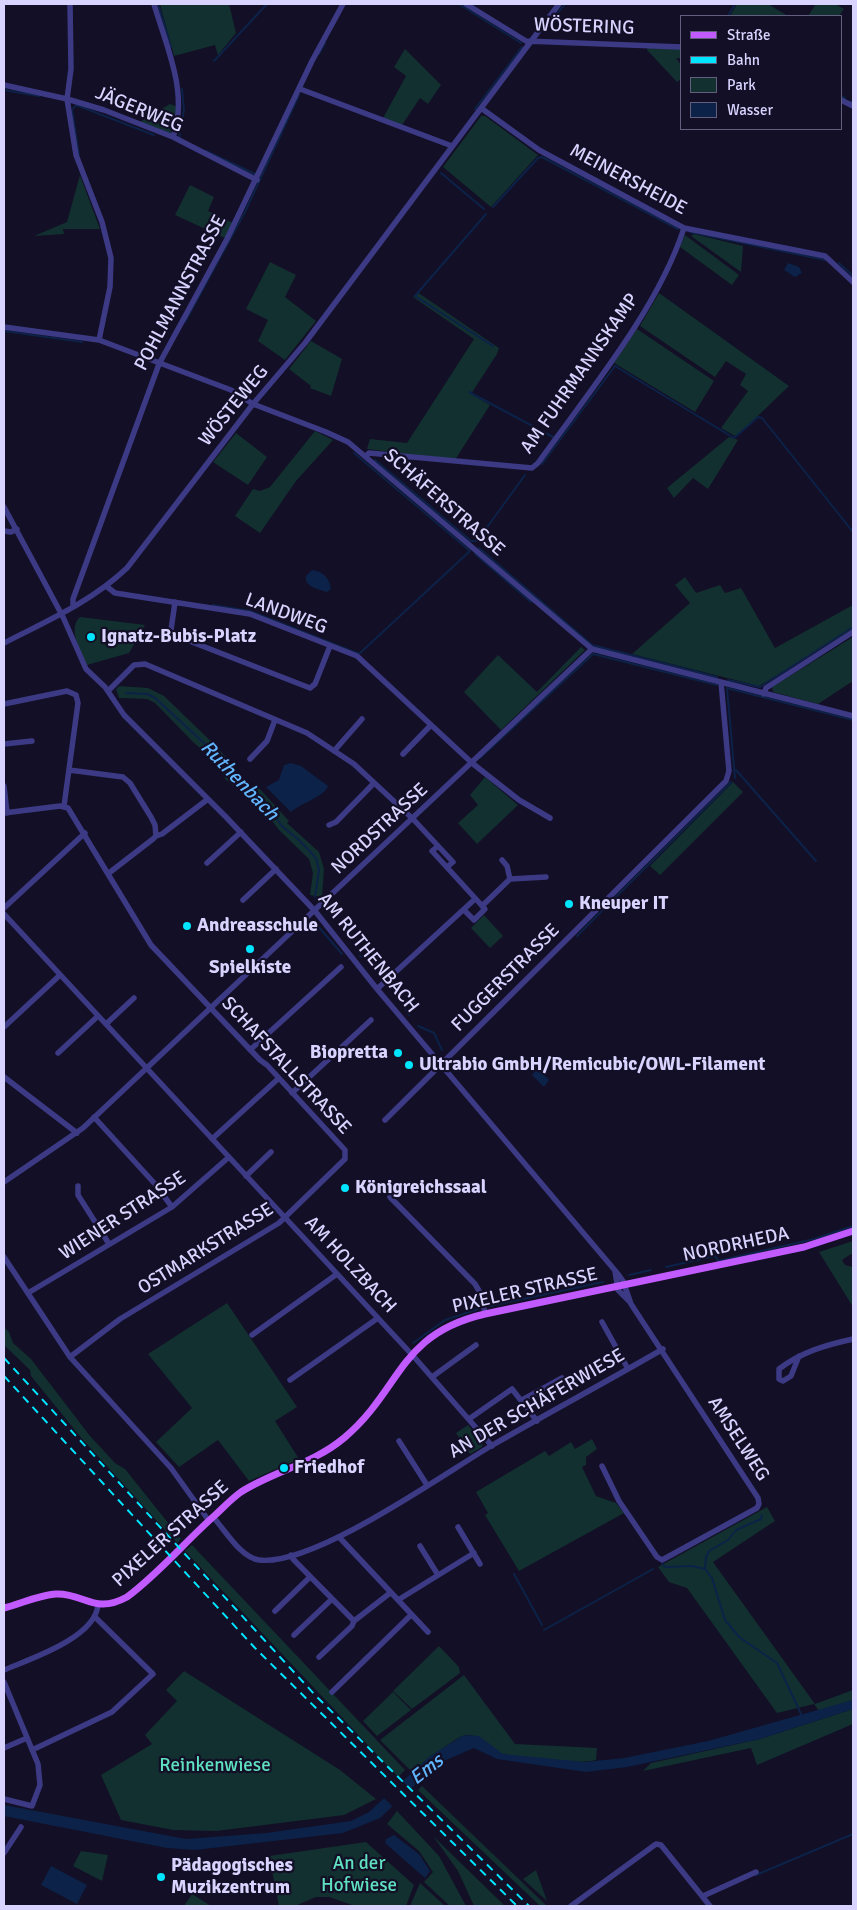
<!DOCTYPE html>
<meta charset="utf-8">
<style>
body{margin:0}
#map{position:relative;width:857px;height:1910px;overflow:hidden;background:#130f26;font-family:Signika,sans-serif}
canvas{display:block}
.frame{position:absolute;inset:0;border:5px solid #d9d4ff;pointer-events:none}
.legend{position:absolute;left:680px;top:15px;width:162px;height:115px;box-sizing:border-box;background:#130f26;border:1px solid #625e7d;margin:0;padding:6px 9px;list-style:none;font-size:15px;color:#d9d4ff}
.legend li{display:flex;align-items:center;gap:10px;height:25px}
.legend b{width:25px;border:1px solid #625e7d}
</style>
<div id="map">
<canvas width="857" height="1910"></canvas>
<div class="frame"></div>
<ul class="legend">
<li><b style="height:6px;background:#c25bff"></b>Straße</li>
<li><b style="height:6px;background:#00e5ff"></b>Bahn</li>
<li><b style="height:14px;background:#12302f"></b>Park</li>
<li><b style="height:14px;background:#0c2248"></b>Wasser</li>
</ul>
</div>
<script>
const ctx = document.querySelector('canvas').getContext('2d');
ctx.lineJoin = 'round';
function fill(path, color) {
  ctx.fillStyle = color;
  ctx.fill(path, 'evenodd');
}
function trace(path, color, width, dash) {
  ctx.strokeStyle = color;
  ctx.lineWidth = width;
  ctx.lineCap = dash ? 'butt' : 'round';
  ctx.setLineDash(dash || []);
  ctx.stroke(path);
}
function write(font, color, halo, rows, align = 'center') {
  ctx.font = font + ' Signika,sans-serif';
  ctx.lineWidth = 4.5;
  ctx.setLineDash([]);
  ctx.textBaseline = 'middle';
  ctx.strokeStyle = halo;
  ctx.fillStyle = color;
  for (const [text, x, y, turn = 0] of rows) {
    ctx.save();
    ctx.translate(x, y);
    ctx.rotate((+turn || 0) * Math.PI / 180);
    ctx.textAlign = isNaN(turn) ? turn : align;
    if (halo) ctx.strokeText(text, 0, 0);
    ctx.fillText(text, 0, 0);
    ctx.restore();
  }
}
const green = new Path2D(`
 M160,4H229L236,33L218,55L215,45L174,56Z
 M737,4H768L788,16H730Z
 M816,4H835L844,9L839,16H808Z
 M648,47L681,49V58H676L681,65V79L677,82L647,50Z
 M405,49L441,85L428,104L420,98L402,125L383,118L406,76L394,67Z
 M170,104L178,107L171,134L140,122Z
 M481,116H485L538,155L491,207L443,167Z
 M80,175L100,229H63L64,234L34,236L67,222Z
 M190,185L214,197L208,211L233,223L225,238L175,215Z
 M694,234L743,246L741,272L691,236Z
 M685,235L739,275L732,285L680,247Z
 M270,262L296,275L285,297L316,321L285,360L258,341L268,320L246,309Z
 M417,292L499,348L497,354L471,394L490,405L455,460L367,449L370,439L407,443L474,339L413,297Z
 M659,293L789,386L738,435L735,436L721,428L748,391L740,385L746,374L726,361L715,377L640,326Z
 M637,329L714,381L695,412L614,363Z
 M311,341L342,359L331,396L310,388L311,386L289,369Z
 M315,431L333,440L296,481L260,533L235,516L253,489L260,491L270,487Z
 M236,433L267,457L248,485L213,462Z
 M729,437L738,440L708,489L693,478L674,498L667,488Z
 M685,577L696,593L720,585L725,593L741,588L775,648L853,605V629L759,686L632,654L690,603L675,585Z
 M80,617L145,625L129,653L87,665C81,651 67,629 80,617Z
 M853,637V681L818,704L773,692L772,687Z
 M581,647L585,650L501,730L464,692L498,655L537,692Z
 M119,686L148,688L164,696L217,747L231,763L236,773L252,786L258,787L289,821L287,823L319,852L324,869L322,897L310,895L313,873L309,859L279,830L263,809L225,779L222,770L210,757L193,742L155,703L147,699L119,698L116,689Z
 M485,777L518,805L477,844L458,823L478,805L470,795Z
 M733,782L743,792L660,875L650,866Z
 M484,915L503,936L490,948L471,928Z
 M853,1241V1256L851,1254L842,1260L845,1265L853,1267V1307L819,1252Z
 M227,1303L297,1407L275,1421L299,1459L249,1481L218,1440L179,1467L156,1442L192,1408L148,1354Z
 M4,1327L9,1332L13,1343L31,1359L90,1436L115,1463L125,1469L181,1539L177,1543L83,1440L31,1376L30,1370L4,1345Z
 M468,1425L483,1442L482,1447L470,1454L456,1433Z
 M592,1439L597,1449L586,1457V1465L582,1467L596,1496L616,1503L624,1513L519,1571L485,1515L488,1513L476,1492L545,1451L549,1456L571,1442L575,1449Z
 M767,1507L775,1521L713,1562L815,1704L853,1690V1700L819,1711L814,1704L777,1713L687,1588L669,1582L658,1567Z
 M192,1545L405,1770L398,1777L185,1551Z
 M439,1646L459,1667L460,1673L412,1709L393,1691Z
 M184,1671L340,1770L376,1799L344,1815L216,1831L173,1830L121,1820L101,1775L152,1744L145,1735L177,1701L166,1690Z
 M464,1675L515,1744L597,1748L596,1760C571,1765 528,1760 503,1754C488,1750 483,1734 466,1735C457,1736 421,1764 412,1772L380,1740Z
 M393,1692L411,1710L377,1736L363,1721Z
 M853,1709V1724L757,1765L751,1748L643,1771L651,1763L760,1739Z
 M422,1786L547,1906H540L418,1790Z
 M397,1811L439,1856L466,1906H450L424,1882L433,1872L419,1851L387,1824Z
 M433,1836L505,1906H474L458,1871Z
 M366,1842L414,1885L406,1906H355L329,1897H316L295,1906H279L269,1856Z
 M81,1851L108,1855L102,1881L73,1866Z
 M536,1870L547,1901L523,1879Z
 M420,1883L445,1906H410Z
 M192,1894L211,1906H184Z`);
const water = new Path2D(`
 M788,263L799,267L802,273L795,277L784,270Z
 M312,570C322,571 330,578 331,589L327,592C318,589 304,587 306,576Z
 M291,763L301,766L328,786C323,798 302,802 291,812L266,787L279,780L284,765Z
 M537,1068L549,1080L544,1087L532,1075Z
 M853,1700V1709L760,1739L627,1767L586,1772L497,1759L474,1748L437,1764L380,1818L343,1833L195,1850L167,1848L4,1816V1805L186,1839L266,1833L351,1821L369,1812L430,1756L464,1735L479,1736L503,1754L585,1762L624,1758L708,1741Z
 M394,1835L419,1854L430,1871L425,1878L385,1843L386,1839Z
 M51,1866L87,1885L77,1904L41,1885Z`);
const pier = new Path2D(`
 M401,1780L413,1791L394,1808L383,1797Z`);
const stream = new Path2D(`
 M158,4L171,47
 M459,4L521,43
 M728,16L735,4
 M549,24L565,4
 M319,54L325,43
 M214,61L267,4
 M4,90L39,96
 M841,96L845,98
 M850,101L853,103
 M475,109L522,47
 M179,138L184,110L182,89
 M206,151L255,174
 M79,155L72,110L76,105L154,135
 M441,173L484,209
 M493,207L538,158L542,157L678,229
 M486,214L415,296L493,346
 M690,232L825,260
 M839,263L853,276
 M185,322L245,212L299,95
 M4,331L82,342
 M469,392L553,437
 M375,460L471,541H477L525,475
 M542,464L615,366L734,438L758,417L762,418L853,532
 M479,548L592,645L717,677
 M475,554L531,602
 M213,605L250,611L359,654L470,551L354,453
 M728,680L760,687L853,627
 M126,693L147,694L154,697L219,757L230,774L264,802L282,826L299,840L316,858L319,870L315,897
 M480,758L593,654L717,685
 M736,770L816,861
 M735,778L727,688L853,720
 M316,924L342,954
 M577,936L731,782
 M360,956L366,958L383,974
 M393,985L409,1015
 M418,1026L434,1033L442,1050
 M666,1267L715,1256L718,1261L814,1239L853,1226
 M629,1275L651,1270
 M490,1306L603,1282
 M413,1343L445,1320L478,1309
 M762,1515L761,1519L736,1530L728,1540L709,1551L706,1557L705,1569L712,1578L725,1620L739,1637L777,1663L802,1716
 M662,1564L665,1567L692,1566L705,1569
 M514,1574L542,1625
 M544,1630L653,1569
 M756,1875L853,1834`);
const minor = new Path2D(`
 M70,4L71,69L67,99L76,155L102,222L111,258L110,287L99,340
 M154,4C166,46 189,93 173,137
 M466,4L526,41L681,47
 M4,85L67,99L104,110L173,137L257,180
 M300,89L452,146
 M841,100L853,106
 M481,108L539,150L684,228L825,256L853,282
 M4,327L99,340L231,390L253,404L326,432L348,442L592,649L853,716
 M366,456L369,453L532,468L538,463C588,393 658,309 684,228
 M4,507L63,617L86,669L105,687L124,715L226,817L315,911L377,989L618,1274L623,1281L631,1304L758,1498L759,1504L757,1508L662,1560L657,1557L619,1501L602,1466
 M4,531L11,532L17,529
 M106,586L115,593L250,614L357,656L472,763L519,800L550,818
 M175,602L171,630L174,635L310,688L315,684L330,646
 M73,607V599L159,364L227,239L312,61L343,4
 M4,643C47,621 91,602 127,568L253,404L305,343L559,4
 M108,691L134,665L145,664L307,733L354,764L413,819L453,862L447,867
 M764,694L766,688L853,632
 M4,704L67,691L76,695L78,703L64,806
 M4,744L32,741
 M334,751L362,719
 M403,754L431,725
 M250,759L267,741L275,720
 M69,770L123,777L130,783L151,817L155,825L156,836L153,839L109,873
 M4,786L7,813
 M4,813L60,806L68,808L151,945L260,1060L267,1065L345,1150V1159L279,1223L120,1319L70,1357
 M329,825L336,822L374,783
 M156,836L162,834L208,799
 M438,846L432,851L485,909L474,920L464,910
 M207,863L241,832
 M510,879L546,877
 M243,900L276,869
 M482,906L510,879L507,866L502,860
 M4,908L85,833
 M4,914L415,1358L492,1446
 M377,989L475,899
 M106,1024L134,998
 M4,1027L60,975
 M250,1050L341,967
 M58,1053L98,1016
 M4,1077L77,1133
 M292,1093L371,1020
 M94,1117L155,1184L172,1207
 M385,1120L726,781L729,771L721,682
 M212,1139L279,1078
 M246,1176L271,1152
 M4,1182L83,1128L592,649
 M78,1186V1195L109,1244
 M390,1197L475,1284L482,1296L485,1314
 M4,1257L70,1357L171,1468L209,1521
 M615,1271L618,1290L630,1302
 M28,1293L172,1207L229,1157
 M602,1322L628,1369
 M252,1335L337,1274
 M799,1356L791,1376L783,1381L779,1379V1369C801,1352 826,1345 853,1339
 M432,1377L476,1345
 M290,1380L378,1318
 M522,1400L562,1378
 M469,1419L512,1389L537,1421
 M399,1441L427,1485
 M213,1517C225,1530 241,1558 259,1560C313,1567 442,1475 491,1446C548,1413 606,1382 663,1349
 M458,1527L480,1564
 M340,1538L428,1632
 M420,1546L438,1575
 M291,1555L293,1559L354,1621L390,1593
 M398,1600L474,1553
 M275,1611L310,1577
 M294,1635L332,1599
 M319,1657L352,1626L354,1621
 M4,1670C30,1659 95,1638 98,1605
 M4,1682L38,1764L40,1785L32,1806L4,1799
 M332,1692L411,1615
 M4,1748L27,1738
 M32,1750L112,1712L153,1674L95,1617
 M4,1853L21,1827
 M703,1896L756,1872
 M571,1906L656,1844L661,1845L710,1906`);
const major = new Path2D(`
 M4,1608C20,1604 39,1595 56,1594C85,1593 94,1615 127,1597C158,1574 184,1543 213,1517C222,1509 231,1499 241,1492C274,1471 313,1464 344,1438C402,1389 398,1334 485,1314L804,1247L853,1231`);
const rail = new Path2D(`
 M4,1358L316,1696L529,1906
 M4,1376L255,1648L517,1906`);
const markers = [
 [91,637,5,"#00e5ff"],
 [569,904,5,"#00e5ff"],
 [187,926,5,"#00e5ff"],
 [250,949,5,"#00e5ff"],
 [398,1053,5,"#00e5ff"],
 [409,1065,5,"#00e5ff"],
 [345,1188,5,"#00e5ff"],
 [284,1468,5,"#00e5ff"],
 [161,1877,5,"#00e5ff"]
];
const streetNames = [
 ["WÖSTERING",584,27,2],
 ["JÄGERWEG",139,110,22],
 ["MEINERSHEIDE",628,180,28],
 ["POHLMANNSTRASSE",181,293,-62],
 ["AM FUHRMANNSKAMP",580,374,-55],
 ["WÖSTEWEG",234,406,-51],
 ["SCHÄFERSTRASSE",444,503,41],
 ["LANDWEG",286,614,20],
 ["NORDSTRASSE",380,829,-43],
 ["AM RUTHENBACH",368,953,51],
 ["FUGGERSTRASSE",506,978,-45],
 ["SCHAFSTALLSTRASSE",286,1066,47],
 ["WIENER STRASSE",123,1216,-33],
 ["NORDRHEDA",736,1245,-12],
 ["OSTMARKSTRASSE",206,1249,-32],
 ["AM HOLZBACH",350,1265,47],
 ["PIXELER STRASSE",525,1291,-13],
 ["AN DER SCHÄFERWIESE",537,1404,-30],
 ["AMSELWEG",738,1439,57],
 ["PIXELER STRASSE",171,1534,-42]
];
const poiNames = [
 ["Ignatz-Bubis-Platz",101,637],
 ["Kneuper IT",579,904],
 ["Andreasschule",197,926],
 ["Spielkiste",250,968,"center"],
 ["Biopretta",388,1053,"right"],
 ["Ultrabio GmbH/Remicubic/OWL-Filament",419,1065],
 ["Königreichssaal",355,1188],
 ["Friedhof",294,1468],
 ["Pädagogisches",171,1866],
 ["Muzikzentrum",171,1888]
];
const parkNames = [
 ["Reinkenwiese",215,1766],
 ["An der",359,1864],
 ["Hofwiese",359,1886]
];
const waterNames = [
 ["Ruthenbach",239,781,46],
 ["Ems",427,1770,-38]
];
fill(green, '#12302f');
fill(water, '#0c2248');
fill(pier, '#130f26');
trace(stream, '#0c2248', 2);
trace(minor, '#3d3a85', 5.5);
trace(major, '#c25bff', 7);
trace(rail, '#00e5ff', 2, [8, 6]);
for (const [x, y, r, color] of markers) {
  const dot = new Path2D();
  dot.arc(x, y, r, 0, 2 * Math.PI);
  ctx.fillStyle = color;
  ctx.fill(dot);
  trace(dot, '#130f26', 2);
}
write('19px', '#d9d4ff', '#130f26', streetNames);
write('bold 19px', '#d9d4ff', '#130f26', poiNames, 'left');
write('19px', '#5fe0c0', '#130f26', parkNames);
write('italic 20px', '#62b6ff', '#130f26', waterNames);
</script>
